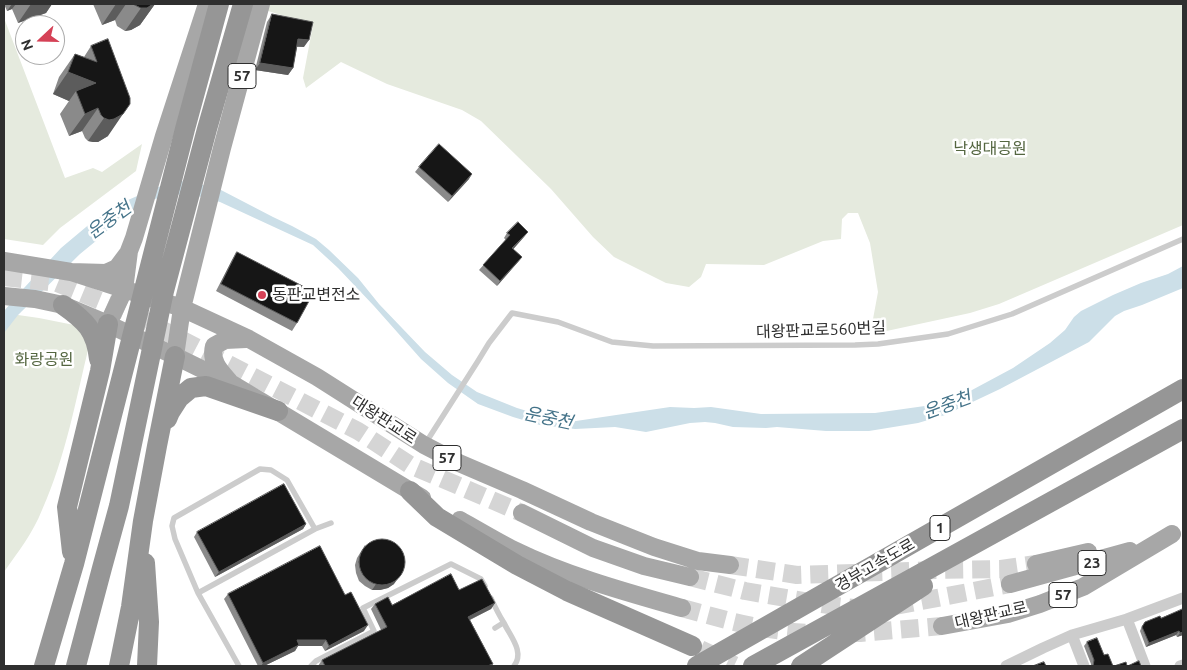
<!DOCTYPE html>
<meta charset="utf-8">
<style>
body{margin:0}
#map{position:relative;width:1187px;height:670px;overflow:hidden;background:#fff;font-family:Ubuntu,sans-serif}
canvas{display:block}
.frame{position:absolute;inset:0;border:5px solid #2f2f2f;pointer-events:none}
.north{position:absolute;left:15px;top:15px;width:50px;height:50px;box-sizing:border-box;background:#fff;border:1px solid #acacac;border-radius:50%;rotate:249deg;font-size:14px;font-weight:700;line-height:20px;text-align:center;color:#2f2f2f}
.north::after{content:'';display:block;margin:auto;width:18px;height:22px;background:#d54156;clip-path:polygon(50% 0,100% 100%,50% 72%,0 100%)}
</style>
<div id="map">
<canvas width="1187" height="670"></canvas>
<div class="frame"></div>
<div class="north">N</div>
</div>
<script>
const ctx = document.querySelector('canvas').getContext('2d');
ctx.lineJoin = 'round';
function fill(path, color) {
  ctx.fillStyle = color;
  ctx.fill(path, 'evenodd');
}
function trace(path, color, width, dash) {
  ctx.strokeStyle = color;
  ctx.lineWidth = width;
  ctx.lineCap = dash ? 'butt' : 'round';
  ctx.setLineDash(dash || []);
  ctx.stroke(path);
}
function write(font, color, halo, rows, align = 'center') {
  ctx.font = font + ' Ubuntu,"Noto Sans KR",sans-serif';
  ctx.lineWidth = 5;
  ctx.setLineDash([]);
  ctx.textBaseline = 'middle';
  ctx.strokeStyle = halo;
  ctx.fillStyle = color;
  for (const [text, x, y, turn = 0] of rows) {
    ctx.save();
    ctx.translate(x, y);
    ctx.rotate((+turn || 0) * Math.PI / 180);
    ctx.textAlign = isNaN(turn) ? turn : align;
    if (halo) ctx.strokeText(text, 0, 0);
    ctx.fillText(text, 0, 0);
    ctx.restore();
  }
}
const green = new Path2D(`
 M266,4H1183V225L999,304L970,313L882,332L873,319L878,292L870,243L858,213H848L842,219L841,239L823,241L764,265L706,264L701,277L689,287L666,283L614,257L593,237L551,189L481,121L462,110L387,84L341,62L306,88L303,78L313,25L265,10Z
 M4,18L65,178L93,168L102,172L142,144L136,171L60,228L43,245L4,239Z
 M4,313L39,318L79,326L90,342C76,398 66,457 42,510C33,533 18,552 4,572Z`);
const water = new Path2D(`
 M181,181L203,185L221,190L273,217L292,226L316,239L329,250L358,278L379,304L425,352L452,375L477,392L517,408L547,417L576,421L670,407L694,408L711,407L761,414L875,413L939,404L955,398L972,390L1013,368L1050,343L1065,330L1074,317L1081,311L1113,295L1141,283L1168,274L1183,266V288L1142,305L1124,311L1115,316L1089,342L1000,389L945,415L918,423L869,431H826L777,427L766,428L733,427L715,423L705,422L690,423L646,432L615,427L575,429L540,425L513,417L478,404L448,383L421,359L374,306L338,268L313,245L220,202L190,194L168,195L152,200L123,214L102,236L80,254L18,315L4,333V311L24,288L61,248L92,222L128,200L158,187Z`);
const primaryTunnel = new Path2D(`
 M4,277L57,283L130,313L358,431L410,465L522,513
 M730,565L797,575L937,570L1001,569L1036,564
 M690,577L745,591L828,605L864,609
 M895,606L1010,584
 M682,608C726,620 769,633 816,633
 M847,633H860L942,626`);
const motorwayTunnel = new Path2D(`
 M700,650L734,666`);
const service = new Path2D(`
 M425,444L478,361L489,343L512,313L558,322L612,342L653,346L855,345L878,344L948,334L1012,314L1183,239
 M315,529L331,523
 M198,593L315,529L287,480L271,470L260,469L174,518L172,526L175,539L198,593L239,666
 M491,598C495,607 499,615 504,623C510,636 525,652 514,666
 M495,628L503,623
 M311,666L316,661L374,631L363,608L451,564L481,579L485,586`);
const minor = new Path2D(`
 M1127,619L1145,666
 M1072,635L1084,666
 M1006,666L1043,648L1072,635L1127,619L1183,598
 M1180,666L1183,665`);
const primary = new Path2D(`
 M4,261L71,272L106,273L117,268L129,252
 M71,272L182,308L249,339L317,377L424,445L459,463L522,490L591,522L654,547L698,561L730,565
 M4,296L35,299L63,305L108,324L175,356L232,384L422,498
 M108,324L124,290L129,251L134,238L164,136L207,4
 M175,356L182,308L222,148L261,4
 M229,381C220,371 210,361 214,346L225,340L246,339
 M522,513L593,548L644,566L690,577
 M460,520C478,530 496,541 514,550C567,576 626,592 682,608
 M1036,564L1088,552
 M1010,584L1130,551
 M942,626L1008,614L1040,604L1083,587L1172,534`);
const motorway = new Path2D(`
 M63,305C86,321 96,331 99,359
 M167,419L170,412L179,398L191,388L206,386L278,411
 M410,491L437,517L517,565L567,591L692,646
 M72,552L67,507L100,371L108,324
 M145,563L149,622L147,666
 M44,666L74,564L185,129L219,4
 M76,666L102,568L119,506L164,291L207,129L243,4
 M119,666L131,607L143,521L157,446L175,356
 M697,666L1183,389
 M753,666L1183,429
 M801,666L923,586`);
const wall = new Path2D(`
 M4,4H52L46,13L18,23L12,9L7,11Z
 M93,4H155L140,25L131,30L125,31L117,26L115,20L102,25Z
 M272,14L304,47H297L293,68L288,75L255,70L267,22Z
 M108,39V136L98,142H93L88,141L85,138L82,131L69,136L60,114L69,101L53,94L59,77L75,54L84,57L91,46Z
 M419,167L469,179L448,202L415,172Z
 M528,232L513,249L522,257L497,286L479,270L506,240L504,238L507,233Z
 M237,252L297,323L292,331L216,291L232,260Z
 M306,524L303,529L215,577L194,537L197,532Z
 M365,545L394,584L388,588L380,590H372L365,586L359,581L356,573L355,565L357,558Z
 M459,590L495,603L491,609L470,620L493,664L491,666H318L322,660L381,630L371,609L375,604L392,605Z
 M228,594L345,595L364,631L325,651L322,646H298L295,651L264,666H258L224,599Z
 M1161,618L1183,635L1177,637L1176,635L1146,647L1140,631L1142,626L1145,622Z
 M1087,642L1104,655L1113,666H1091V664L1084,646Z`);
const shadedWall = new Path2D(`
 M12,4H16L12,9L7,11Z
 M31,4H52L46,13L18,23Z
 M116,4H126L115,20L102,25Z
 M153,4H155L140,25L131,30L125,31L141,8Z
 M298,39L309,40L304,47L293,46Z
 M260,63L293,68L288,75L255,70Z
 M68,72L96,83L76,91L69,101L53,94Z
 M98,108L82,131L69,136L85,114Z
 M123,114L108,136L98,142H93L88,141L104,118Z
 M472,174L469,179L448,202L452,196Z
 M528,232L524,237L509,254L512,248Z
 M522,257L518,262L497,286L500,281Z
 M306,524L303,529L215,577L219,572Z
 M402,573L394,584L388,588L380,590H372L376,584Z
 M495,603L491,609L465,622L468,617Z
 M368,625L364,631L325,651L329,646Z
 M1179,631L1176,635L1146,647L1149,643Z
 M1183,632V635L1177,637L1180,633Z
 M297,640H326L322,646H298L295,651L264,666H261L263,663Z`);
const building = new Path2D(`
 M133,4H153L147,8H141Z
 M272,14L313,22L309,40L298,39L293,68L260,63Z
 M108,39L130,98V104L123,114L114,119L109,120L104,118L101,115L98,108L85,114L76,91L96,83L68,72L75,54L97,62L91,46Z
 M439,144L472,174L452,196L419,167Z
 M518,222L528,232L512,248L522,257L500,281L483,265L510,235L507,233Z
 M237,252L314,292L297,323L221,284Z
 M284,484L306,524L219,572L197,532Z
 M359 562a23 23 0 1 1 46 0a23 23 0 1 1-46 0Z
 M320,546L345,595L351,592L368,625L329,646L326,640H297L299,645L263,663L228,594Z
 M451,574L459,590L482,579L495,603L468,617L493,664L487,666H325L322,660L387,627L375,604L388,597L392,605Z
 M1183,609V632L1180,633L1179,631L1149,643L1142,627L1145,622L1160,616L1161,618Z
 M1097,638L1104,655L1108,654L1113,666H1093L1094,660L1087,642Z
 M1139,661L1141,666H1114L1126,662L1127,666Z
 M1044,662L1046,666H1033Z`);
const markers = [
 [262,295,5,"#d54156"]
];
const shields = [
 [242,76,28],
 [447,458,28],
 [940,528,20],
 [1092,563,28],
 [1063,595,28]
];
const shieldNames = [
 ["57",242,76],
 ["57",447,458],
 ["1",940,528],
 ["23",1092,563],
 ["57",1063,595]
];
const parkNames = [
 ["낙생대공원",990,149],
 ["화랑공원",44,360]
];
const poiNames = [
 ["동판교변전소",272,295]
];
const streetNames = [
 ["대왕판교로560번길",821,330,-2],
 ["대왕판교로",384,420,33],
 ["경부고속도로",875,565,-30],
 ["대왕판교로",991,615,-13]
];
const waterNames = [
 ["운중천",109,220,-36],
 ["운중천",947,405,-20],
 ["운중천",548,418,12]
];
fill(green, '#e5eade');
fill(water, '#ccdfe8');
trace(primaryTunnel, '#d5d5d5', 18, [18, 9]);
trace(motorwayTunnel, '#d5d5d5', 20, [20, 10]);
trace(service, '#ccc', 5.5);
trace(minor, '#ccc', 11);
trace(primary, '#a7a7a7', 18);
trace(motorway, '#969696', 20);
fill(wall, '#8a8a8a');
fill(shadedWall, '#5c5c5c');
fill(building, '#161616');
trace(building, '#5c5c5c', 1);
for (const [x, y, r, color] of markers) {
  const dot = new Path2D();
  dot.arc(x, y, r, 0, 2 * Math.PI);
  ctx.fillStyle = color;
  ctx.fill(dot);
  trace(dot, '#fff', 2);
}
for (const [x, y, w] of shields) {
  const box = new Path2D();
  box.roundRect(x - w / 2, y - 12.5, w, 25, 4);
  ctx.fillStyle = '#fff';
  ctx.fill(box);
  trace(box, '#2f2f2f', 1);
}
write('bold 15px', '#2f2f2f', null, shieldNames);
write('16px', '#546640', '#fff', parkNames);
write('16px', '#2f2f2f', '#fff', poiNames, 'left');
write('16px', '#2f2f2f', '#fff', streetNames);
write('italic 18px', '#447389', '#fff', waterNames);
</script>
